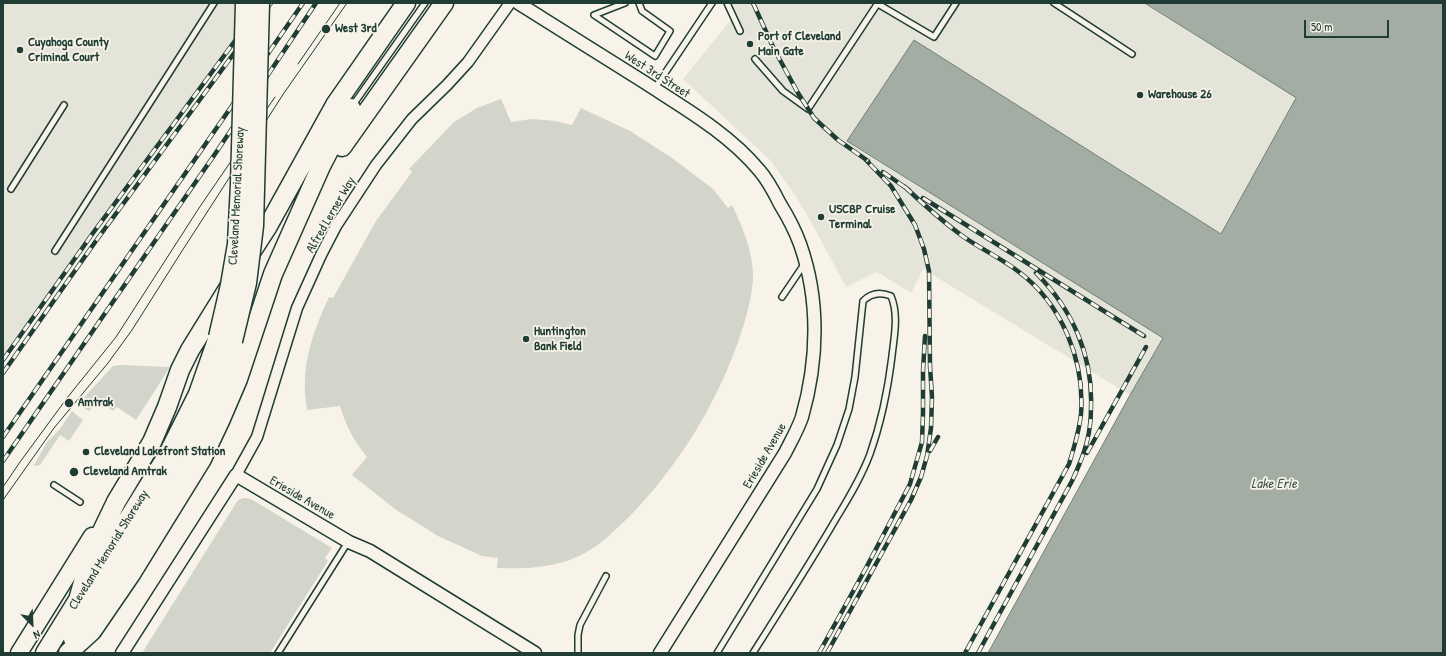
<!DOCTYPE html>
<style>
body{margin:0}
#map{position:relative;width:1446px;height:656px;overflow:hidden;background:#f7f3e8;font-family:"Patrick Hand",sans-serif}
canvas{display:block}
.frame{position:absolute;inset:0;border:4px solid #1f3d34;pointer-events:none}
.north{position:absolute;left:12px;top:604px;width:40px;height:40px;-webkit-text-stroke:3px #f7f3e8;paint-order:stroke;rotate:156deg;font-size:11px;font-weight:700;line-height:16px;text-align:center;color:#1f3d34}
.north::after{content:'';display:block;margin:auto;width:14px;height:18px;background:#1f3d34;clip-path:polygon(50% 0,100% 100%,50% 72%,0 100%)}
.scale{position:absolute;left:1304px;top:20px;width:85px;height:18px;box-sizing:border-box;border:2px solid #1f3d34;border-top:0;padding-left:5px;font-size:12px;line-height:14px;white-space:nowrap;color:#1f3d34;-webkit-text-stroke:3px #f7f3e8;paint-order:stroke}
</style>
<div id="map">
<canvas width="1446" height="656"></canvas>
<div class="frame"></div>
<div class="north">N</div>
<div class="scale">50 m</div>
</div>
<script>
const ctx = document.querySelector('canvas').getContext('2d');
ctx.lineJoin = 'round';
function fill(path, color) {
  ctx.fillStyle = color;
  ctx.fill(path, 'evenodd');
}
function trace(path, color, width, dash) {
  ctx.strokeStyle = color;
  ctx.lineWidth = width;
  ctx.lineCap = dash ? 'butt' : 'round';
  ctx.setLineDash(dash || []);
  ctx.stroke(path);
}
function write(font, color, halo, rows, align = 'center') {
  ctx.font = font + ' "Patrick Hand",sans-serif';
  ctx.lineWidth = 3.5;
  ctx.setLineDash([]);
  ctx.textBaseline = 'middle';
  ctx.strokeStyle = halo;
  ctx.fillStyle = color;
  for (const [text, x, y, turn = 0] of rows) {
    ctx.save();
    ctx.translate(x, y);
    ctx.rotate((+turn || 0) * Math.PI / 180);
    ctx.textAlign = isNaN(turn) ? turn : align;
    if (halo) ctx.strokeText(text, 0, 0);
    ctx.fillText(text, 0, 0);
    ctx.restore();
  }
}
const built = new Path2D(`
 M3,3H263L93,233L3,360Z
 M728,3H1145L1296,98L1221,234L914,40L847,141L1163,338L1130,395L923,269L911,293L877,272L846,287L811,222L795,195L770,160L683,79L734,16Z`);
const green = new Path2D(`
 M501,99L511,122L532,119L555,121L572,125L581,108L630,131L672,158L713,189L728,208L732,205C743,228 754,254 753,280C751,302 745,322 738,342C715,407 678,466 630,516C615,530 601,545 583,554C556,568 527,569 497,568L498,558L482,556L438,536L395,509L352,475L367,457C353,439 347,428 340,406L307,410C306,401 304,392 305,383C305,353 317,323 329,297L333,298L376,221L412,172L409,169L454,122L477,108Z
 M120,365L170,367L136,420L117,407L113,411L98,400L89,411L78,404L113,366Z
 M72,411L83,420L69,441L60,435L40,465L35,466L34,465L47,442L60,429Z
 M244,498L251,499L332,548L325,558L328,561L270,653H142L238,500Z`);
const water = new Path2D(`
 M1145,3H1443V653H988L1130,395L1163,338L847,141L914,40L1221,234L1296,98Z`);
const service = new Path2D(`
 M625,3L594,15L655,56L670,31L642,11L639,3
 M727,3L740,31
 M1054,3L1132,54
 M878,4L934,37L956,3
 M755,59L783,91L808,109L878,3
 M655,88L712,3
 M353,105L425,3
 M11,189L64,105
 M55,251L214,3
 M782,297L805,263
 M54,485L80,502
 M278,653L348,542
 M578,653V635L580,625L606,576
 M717,653L817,489L837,445L849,409L855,377L863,301C871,293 881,292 891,296C899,315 894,337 892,356C888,389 881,423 870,454C860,481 844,505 830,529C805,571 779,612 753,653`);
const minor = new Path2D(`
 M236,475L257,437L297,308L321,255L336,226L376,165L412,119L447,85L468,62L510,3`);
const tertiary = new Path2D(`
 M518,3C560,29 602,56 644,82C684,108 728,133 759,170C768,180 774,192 780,204C788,217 795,230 800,244C820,300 818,361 802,417C798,429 791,441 785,453L660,653
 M122,653L236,475L349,542L370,551L535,653`);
const primary = new Path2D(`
 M19,653L92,536`);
const motorway = new Path2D(`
 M342,147L444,3
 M248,257L268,226L335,105L406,3
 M78,600L91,554L116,502L152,442L167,407L180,370L190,350L229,287
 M73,639L186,454L212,401L233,341
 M45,653L167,456L198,394L218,337
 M68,653L92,631L131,574L202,459L220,421L238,379L273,274L321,166L351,108`);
const tram = new Path2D(`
 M298,64L340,3
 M3,487L20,462L67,398L116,337L199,208L275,97
 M3,500L54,428L108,363L132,330L182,251L284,93L347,3`);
const rail = new Path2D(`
 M753,3L774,49L798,93L814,118L838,140L868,161
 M883,172L909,190
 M905,187C923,204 941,220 961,235C979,248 1001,258 1019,272C1062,304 1085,361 1081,414C1079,432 1074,448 1069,464L965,653
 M923,198L1144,336
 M3,360L93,233L263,3
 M3,373L98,238L271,3
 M3,437L303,3
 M930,451L938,437
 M1087,453L1146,347
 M3,461L215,154L316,3
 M819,653L866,568L910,484L922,442L923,413V371L925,336
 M827,653L911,500L921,477L927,456L931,428L932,397L930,366L929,271L924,249L915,225L891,186L865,159
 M978,653L1072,481C1078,468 1084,455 1087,441C1090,430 1091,419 1091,407C1093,355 1072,309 1036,273`);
const motorwayBridge = new Path2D(`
 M218,337L230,285L237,244L240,184L245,3
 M233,341L247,283L254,226L260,3`);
const markers = [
 [326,29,5,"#1f3d34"],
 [750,44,4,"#1f3d34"],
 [20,50,4,"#1f3d34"],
 [1140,95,4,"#1f3d34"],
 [821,217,4,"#1f3d34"],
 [526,339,4,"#1f3d34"],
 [69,403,5,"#1f3d34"],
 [86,452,4,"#1f3d34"],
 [74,472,5,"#1f3d34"]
];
const poiNames = [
 ["West 3rd",335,29],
 ["Port of Cleveland",758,37],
 ["Main Gate",758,52],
 ["Cuyahoga County",28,43],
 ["Criminal Court",28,58],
 ["Warehouse 26",1148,95],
 ["USCBP Cruise",829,210],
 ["Terminal",829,225],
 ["Huntington",534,332],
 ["Bank Field",534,347],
 ["Amtrak",78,403],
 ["Cleveland Lakefront Station",94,452],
 ["Cleveland Amtrak",83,472]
];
const streetNames = [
 ["West 3rd Street",657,75,33],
 ["Cleveland Memorial Shoreway",237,196,-87],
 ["Alfred Lerner Way",331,215,-60],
 ["Erieside Avenue",765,456,-60],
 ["Erieside Avenue",302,498,30],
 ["Cleveland Memorial Shoreway",109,550,-58]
];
const waterNames = [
 ["Lake Erie",1274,484]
];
fill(built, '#e5e4d9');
fill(green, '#d3d5ca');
fill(water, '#a4ada3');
trace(water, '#6f8077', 1);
trace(service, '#1f3d34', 8);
trace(minor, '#1f3d34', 13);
trace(tertiary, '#1f3d34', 15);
trace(primary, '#1f3d34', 19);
trace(motorway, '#1f3d34', 21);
trace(service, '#f7f3e8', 5);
trace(minor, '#f7f3e8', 10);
trace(tertiary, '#f7f3e8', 12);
trace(primary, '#f7f3e8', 16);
trace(motorway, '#f7f3e8', 18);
trace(tram, '#1f3d34', 1);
trace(rail, '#1f3d34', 4.5);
trace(rail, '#f7f3e8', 3, [9]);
trace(motorwayBridge, '#1f3d34', 21, []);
trace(motorwayBridge, '#f7f3e8', 18);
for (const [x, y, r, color] of markers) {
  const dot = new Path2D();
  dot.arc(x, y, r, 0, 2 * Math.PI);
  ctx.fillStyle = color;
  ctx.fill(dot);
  trace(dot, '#f7f3e8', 1.5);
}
write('bold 13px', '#1f3d34', '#f7f3e8', poiNames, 'left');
write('13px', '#1f3d34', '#f7f3e8', streetNames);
write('italic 14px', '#405950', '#f7f3e8', waterNames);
</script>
